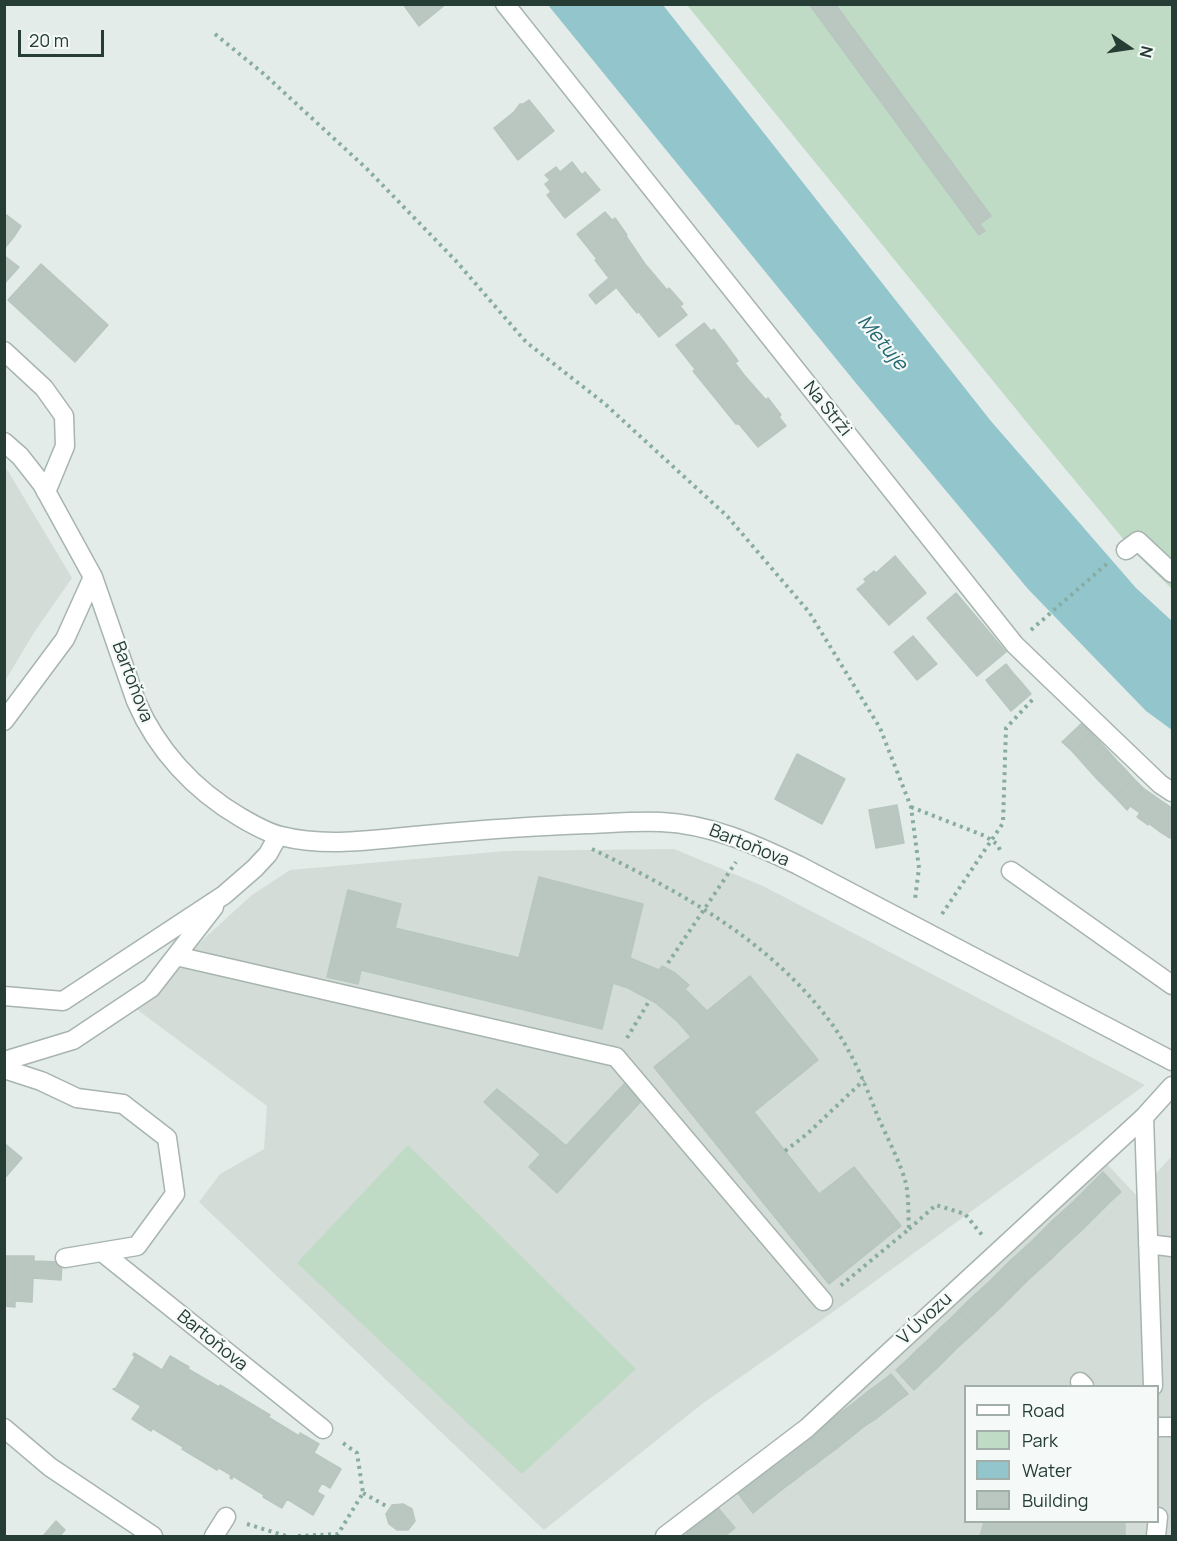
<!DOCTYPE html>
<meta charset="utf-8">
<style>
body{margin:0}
#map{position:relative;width:1177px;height:1541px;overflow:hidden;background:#e4ece9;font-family:Manrope,sans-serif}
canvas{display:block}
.frame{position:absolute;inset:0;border:6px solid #253d35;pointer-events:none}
.legend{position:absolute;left:964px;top:1385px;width:195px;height:138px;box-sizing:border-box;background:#f5f9f7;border:2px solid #a2aea9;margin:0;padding:8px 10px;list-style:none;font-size:18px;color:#253d35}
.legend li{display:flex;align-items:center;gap:12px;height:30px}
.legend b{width:30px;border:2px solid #a2aea9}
.north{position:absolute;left:1099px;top:18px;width:60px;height:60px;-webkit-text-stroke:4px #f5f9f7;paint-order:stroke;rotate:103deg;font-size:16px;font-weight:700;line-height:24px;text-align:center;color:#253d35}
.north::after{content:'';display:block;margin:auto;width:21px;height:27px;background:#253d35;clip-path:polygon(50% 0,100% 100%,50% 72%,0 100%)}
.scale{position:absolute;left:18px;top:30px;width:86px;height:27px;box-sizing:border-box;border:3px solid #253d35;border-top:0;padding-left:8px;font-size:18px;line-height:21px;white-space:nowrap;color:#253d35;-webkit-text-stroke:4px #f5f9f7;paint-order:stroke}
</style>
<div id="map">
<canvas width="1177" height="1541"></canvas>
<div class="frame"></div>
<ul class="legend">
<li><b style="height:8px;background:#fff"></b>Road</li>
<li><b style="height:16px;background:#bfdbc6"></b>Park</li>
<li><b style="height:16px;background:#92c5cc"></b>Water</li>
<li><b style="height:16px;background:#bac7c1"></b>Building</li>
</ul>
<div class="north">N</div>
<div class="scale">20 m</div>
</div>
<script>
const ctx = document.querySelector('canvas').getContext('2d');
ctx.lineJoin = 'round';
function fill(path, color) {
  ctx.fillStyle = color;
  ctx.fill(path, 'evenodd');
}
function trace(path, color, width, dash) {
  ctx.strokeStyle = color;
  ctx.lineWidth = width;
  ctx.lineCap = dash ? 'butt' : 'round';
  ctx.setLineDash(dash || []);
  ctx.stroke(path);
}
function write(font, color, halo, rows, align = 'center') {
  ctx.font = font + ' Manrope,sans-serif';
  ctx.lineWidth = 4.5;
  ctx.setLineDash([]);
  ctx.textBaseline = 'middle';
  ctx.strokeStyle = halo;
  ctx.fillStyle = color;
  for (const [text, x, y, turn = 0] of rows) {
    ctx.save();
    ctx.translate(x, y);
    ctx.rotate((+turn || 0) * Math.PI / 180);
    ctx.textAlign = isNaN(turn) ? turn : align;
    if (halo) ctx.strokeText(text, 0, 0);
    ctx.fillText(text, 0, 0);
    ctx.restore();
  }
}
const built = new Path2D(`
 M5,468L8,471L72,578L35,631L5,681Z
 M674,849L763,886L1145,1085L815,1325L702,1404L544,1530L199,1202L220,1174L264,1149L267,1106L131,1005L252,895L290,870L506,851Z
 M1172,1156V1536H666L742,1471L887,1366L1105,1162L1136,1195ZM966,1386H1158V1522H966Z`);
const green = new Path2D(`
 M687,5H1172V589L1134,552L1033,430Z
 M408,1145L636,1369L522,1474L297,1263Z`);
const water = new Path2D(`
 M548,5H663L990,420L1136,588L1172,621V730L1146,711L1028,589L855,382Z`);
const building = new Path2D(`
 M403,4H446L419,26Z
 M809,4H835L991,216L980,224L985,231L979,235Z
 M529,100L554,131L518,160L494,128L514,112L520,104H523Z
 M572,162L582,175L585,172L600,190L565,218L547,195L551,192L545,184L550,180L545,175L556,167L560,172Z
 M605,212L612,220L615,218L627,235L597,259L577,234Z
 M4,213L21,226L13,238L4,232Z
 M4,232L13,238L4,249Z
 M626,236L645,264L596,304L589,295L609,278L595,260Z
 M6,257L19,267L4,284V259Z
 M41,264L108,325L75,362L8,300Z
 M645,264L667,290L637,313L616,287Z
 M669,288L683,304L680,306L687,315L659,337L639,312Z
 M704,323L711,331L714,329L727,346L695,369L676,345Z
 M727,346L738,361L735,363L744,375L715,398L693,371Z
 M744,375L766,400L736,424L715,398Z
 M768,398L781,415L779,417L786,426L758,447L739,424H736Z
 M895,556L926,593L889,625L857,589L866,582L864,579L874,571L876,573Z
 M956,593L1006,652L977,676L927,618Z
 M913,636L937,664L917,680L894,652Z
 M1006,664L1013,673L993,689L986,680Z
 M1013,673L1022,683L1002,700L993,689Z
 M1022,683L1031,694L1011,711L1002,700Z
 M1082,723L1091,733L1072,751L1062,742Z
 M1091,733L1100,742L1080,760L1072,751Z
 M1100,742L1109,752L1088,769L1080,760Z
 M1109,752L1117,761L1097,779L1088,769Z
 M797,754L845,779L822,824L775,799Z
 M1117,761L1126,770L1106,788L1097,779Z
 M1126,770L1134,779L1115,797L1106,788Z
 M1134,779L1143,788L1127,810L1115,797Z
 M1143,788L1153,795L1140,813L1130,806Z
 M1153,795L1163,802L1148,823V825L1137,817Z
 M1163,802L1172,808V811L1159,831L1148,823Z
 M897,805L904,843L876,848L869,810Z
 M1172,811V834L1170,838L1159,831Z
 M539,877L643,904L630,958L659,970L662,966L675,973L656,1003L628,988L613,983L602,1029L361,970L358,984L327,977L348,890L401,904L395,928L519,958Z
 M675,973L689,985L685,989L707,1011L750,976L818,1060L754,1112L819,1194L854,1167L901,1226L829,1284L654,1067L691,1037L678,1022L656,1003Z
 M624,1084L642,1100L557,1193L529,1167L556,1137L566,1146Z
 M497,1089L556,1137L540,1154L484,1102Z
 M4,1143L22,1158L4,1179Z
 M1103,1172L1121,1192L1111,1201L1093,1182Z
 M1093,1182L1111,1201L1101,1211L1083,1192Z
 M1083,1192L1101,1211L1091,1221L1073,1202Z
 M1073,1202L1091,1221L1081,1231L1062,1212Z
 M1062,1212L1081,1231L1071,1240L1052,1221Z
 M1052,1221L1071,1240L1060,1250L1042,1231Z
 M1042,1231L1060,1250L1050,1260L1032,1241Z
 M1032,1241L1050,1260L1039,1270L1021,1251Z
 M1021,1251L1039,1270L1028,1280L1010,1261Z
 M4,1256H34V1261L62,1262L61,1280L33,1278L32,1302L15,1301V1307L4,1306Z
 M1010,1261L1028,1280L1018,1290L1000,1271Z
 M1000,1271L1018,1290L1008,1300L990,1281Z
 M990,1281L1008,1300L998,1310L979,1291Z
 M979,1291L998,1310L987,1320L969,1300Z
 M969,1300L987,1320L977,1330L959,1310Z
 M959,1310L977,1330L967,1339L949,1320Z
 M949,1320L967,1339L956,1349L939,1329Z
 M939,1329L956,1349L946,1359L929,1339Z
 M929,1339L946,1359L936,1369L918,1349Z
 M918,1349L936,1369L924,1380L907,1360Z
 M134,1353L162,1370L170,1356L189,1367L188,1369L219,1387L220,1385L270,1415L268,1417L299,1436L300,1433L319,1444L314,1453L341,1469L330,1488L322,1483L317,1492L324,1496L313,1515L287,1499L282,1508L263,1497L264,1495L233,1476L232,1479L230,1478L231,1475L219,1468L217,1470L182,1449L183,1447L152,1428L151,1431L132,1419L141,1406L113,1389L116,1388L135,1357L133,1355Z
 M907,1360L924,1380L914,1390L896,1370Z
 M891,1374L908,1394L897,1402L881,1382Z
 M881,1382L897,1402L887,1410L871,1389Z
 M871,1389L887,1410L877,1418L861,1397Z
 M861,1397L877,1418L866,1425L851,1405Z
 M851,1405L866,1425L856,1433L840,1413Z
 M840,1413L856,1433L846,1441L830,1421Z
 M830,1421L846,1441L836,1449L820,1428Z
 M820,1428L836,1449L825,1457L810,1436Z
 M810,1436L825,1457L815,1465L800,1444Z
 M800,1444L815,1465L805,1472L789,1452Z
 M789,1452L805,1472L795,1480L779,1460Z
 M779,1460L795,1480L784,1488L769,1468Z
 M769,1468L784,1488L774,1496L759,1475Z
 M759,1475L774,1496L764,1504L748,1483Z
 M748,1483L764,1504L753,1513L737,1492Z
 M403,1504L412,1509L415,1521L408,1530H397L389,1524L386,1514L392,1505Z
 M718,1508L735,1528L725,1536L708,1516Z
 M708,1516L725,1536H707L697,1525Z
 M56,1521L65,1530L60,1536H43Z
 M984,1522H1022L1020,1536H980Z
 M1022,1522H1125V1536H1020Z
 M697,1525L707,1536H689L686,1534Z`);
const path = new Path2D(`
 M215,34L264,74L367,169L456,261L526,342L605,404L727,516L809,612L880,728L911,807L919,868L915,899
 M1031,630L1109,562
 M911,807L985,836L997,844L1001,852
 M592,849C683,893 774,943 834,1027C853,1054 866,1086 878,1117C887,1137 901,1164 906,1184C909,1198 908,1215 909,1229L839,1287
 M942,914L1003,823L1006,728L1035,697
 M668,963L736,862
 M627,1038L648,1003
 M785,1151L807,1134L864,1080
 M909,1229L936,1205L965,1214L982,1235
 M363,1493L386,1506
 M247,1524L286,1536
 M298,1536L338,1534L363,1493L357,1453L340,1441`);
const minor = new Path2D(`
 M505,4L1015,645L1160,784L1172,792
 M4,351L44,388L64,416L65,446L46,492
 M4,442L20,456L42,484L93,577L136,701C157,750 194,790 240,817C252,824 267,833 281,836C328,848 378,839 425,835C479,830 534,826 588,824C612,823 637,821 661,822C710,824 754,844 798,865L1172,1061
 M1126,550L1138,541L1172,573
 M4,721L65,639L93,577
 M1011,871L1172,985
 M176,956L616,1057L823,1301
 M4,996L63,1001L224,895L255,868L268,854L278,836
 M4,1061L73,1040L151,988L214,907
 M4,1069L41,1081L77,1098L123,1104L167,1138L175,1194L137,1246L65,1258
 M1144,1117L1153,1386
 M1148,1244L1172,1247
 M102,1252L323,1429
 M1080,1382L1084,1386
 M1158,1427H1172
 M4,1428L50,1467L153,1536
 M214,1536L226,1517
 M665,1536L807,1428L1144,1117L1172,1086
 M1156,1536L1158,1517`);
const streetNames = [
 ["Na Strži",827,409,51],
 ["Bartoňova",132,682,69],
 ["Bartoňova",749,846,22],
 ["V Úvozu",925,1319,-43],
 ["Bartoňova",212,1341,39]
];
const waterNames = [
 ["Metuje",882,343,50]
];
fill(built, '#d3dcd7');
fill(green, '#bfdbc6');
fill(water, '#92c5cc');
fill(building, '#bac7c1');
trace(building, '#b7c6bf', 1.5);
trace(minor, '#a7b4af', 21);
trace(path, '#88ada0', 4, [3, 4.5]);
trace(minor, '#fff', 18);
write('18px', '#253d35', '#f5f9f7', streetNames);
write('italic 20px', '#246973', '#f5f9f7', waterNames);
</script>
